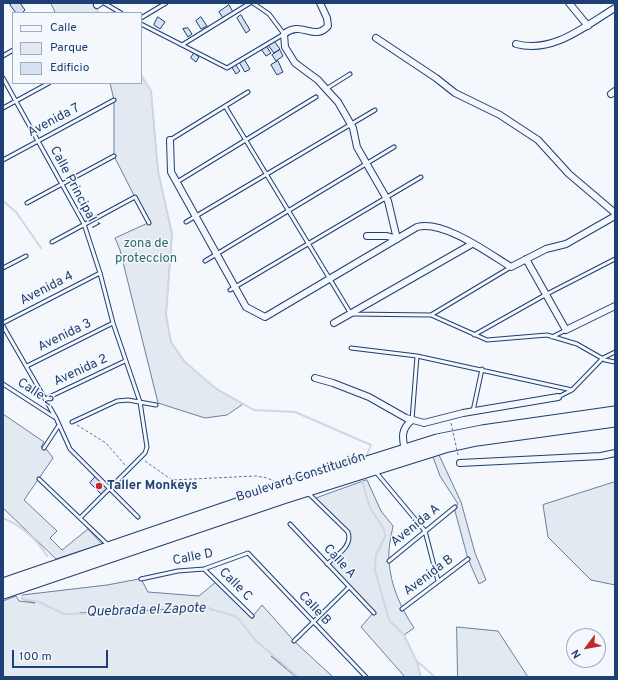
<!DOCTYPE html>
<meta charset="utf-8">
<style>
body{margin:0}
#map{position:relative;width:618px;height:680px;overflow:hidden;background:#f4f7fb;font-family:Overpass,sans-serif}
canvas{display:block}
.frame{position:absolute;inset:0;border:4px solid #1d3f73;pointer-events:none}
.legend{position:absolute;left:12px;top:12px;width:130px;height:72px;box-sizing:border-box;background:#f4f7fb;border:1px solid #9eadc5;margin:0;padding:5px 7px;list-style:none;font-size:12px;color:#1d3f73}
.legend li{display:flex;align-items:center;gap:8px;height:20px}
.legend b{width:20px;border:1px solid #9eadc5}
.north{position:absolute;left:566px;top:628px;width:40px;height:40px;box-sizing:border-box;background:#f4f7fb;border:1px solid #9eadc5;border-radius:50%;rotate:238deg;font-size:11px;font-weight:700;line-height:16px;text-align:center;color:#1d3f73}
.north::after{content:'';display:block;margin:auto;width:14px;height:18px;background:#c62828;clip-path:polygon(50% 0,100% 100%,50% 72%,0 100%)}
.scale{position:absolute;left:12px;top:650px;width:96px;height:18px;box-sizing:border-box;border:2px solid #1d3f73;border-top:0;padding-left:5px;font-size:12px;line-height:14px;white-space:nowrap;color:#1d3f73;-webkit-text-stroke:3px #f4f7fb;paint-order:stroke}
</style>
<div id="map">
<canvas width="618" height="680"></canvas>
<div class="frame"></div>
<ul class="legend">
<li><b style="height:5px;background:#f4f7fb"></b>Calle</li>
<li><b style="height:11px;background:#e3e9f0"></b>Parque</li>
<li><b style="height:11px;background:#d5e0f0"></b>Edificio</li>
</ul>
<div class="north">N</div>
<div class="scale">100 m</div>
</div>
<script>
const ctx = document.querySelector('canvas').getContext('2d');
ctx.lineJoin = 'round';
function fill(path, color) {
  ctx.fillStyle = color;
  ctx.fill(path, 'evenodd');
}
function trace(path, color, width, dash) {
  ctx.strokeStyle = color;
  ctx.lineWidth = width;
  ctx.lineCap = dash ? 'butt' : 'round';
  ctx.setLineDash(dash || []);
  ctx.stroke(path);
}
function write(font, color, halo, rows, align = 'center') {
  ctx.font = font + ' Overpass,sans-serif';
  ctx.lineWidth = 3;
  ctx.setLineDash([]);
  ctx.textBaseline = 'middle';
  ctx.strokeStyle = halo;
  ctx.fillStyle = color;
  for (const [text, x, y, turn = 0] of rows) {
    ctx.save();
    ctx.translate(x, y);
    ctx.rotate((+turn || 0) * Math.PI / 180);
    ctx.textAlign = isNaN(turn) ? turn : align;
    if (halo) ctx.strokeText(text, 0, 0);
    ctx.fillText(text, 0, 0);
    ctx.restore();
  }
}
const green = new Path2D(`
 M51,3H92L99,13H56Z
 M141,75L151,91L158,171L172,234L166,315L171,342L184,361L215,388L243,404L227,415L205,418L158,403L120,250L115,238L148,223L114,156V100L110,83H141Z
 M3,414L44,442L41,447L47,450L53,458L24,500L57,531L50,538L62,550L88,529L102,544L56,559L3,508Z
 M439,455L461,502L475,553L486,580L479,584L468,559L455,511V507L458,504L440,476L433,457Z
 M367,480L381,511L393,526C391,537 388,549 389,560C390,585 401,608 414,628L404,635L417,662L421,677H405L361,627L373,613L327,564C337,555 353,546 347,532L314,499Z
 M615,482V585L591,580L548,537L543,505Z
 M141,579L148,592L199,596L217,581L253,616L262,605L294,641L333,677H298L271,656L296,677H3V601L16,596L19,601L35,603L22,599V595L107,585ZM208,608L213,610L208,608L141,613H80Z
 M457,627L498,631L528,677H458Z`);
const stream = new Path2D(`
 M92,3L99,13
 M141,75L151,91L158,171L172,234L166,315L171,342L184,361L215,388L254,410L295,412L371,445L367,455
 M3,201L16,212L41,248
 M361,477L370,508L384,529L385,537L376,555L375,570L389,620L404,635L417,662L421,677
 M3,518C22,526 36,538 47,556
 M22,595V599L39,602L64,614L141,613L208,608L237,617L255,640L298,677
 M418,662L435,677`);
const building = new Path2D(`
 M13,3H20L25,10L22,13H16L10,5Z
 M229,5L233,12L223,18L219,12Z
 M241,15L250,30L246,33L237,18Z
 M158,17L165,22L160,29L154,25Z
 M201,17L207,26L201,29L196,21Z
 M188,28L192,34L188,37L183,29Z
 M274,41L280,49L274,53L268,45Z
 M266,46L271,53L266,56L261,49Z
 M280,50L283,56L276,61L272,55Z
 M194,53L199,57L196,62L191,58Z
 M244,59L250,69L245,72L239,62Z
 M278,61L283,72L277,75L271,65Z
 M235,64L240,71L236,74L231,66Z
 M96,476L109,489L102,495L90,483Z`);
const path = new Path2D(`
 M77,425L106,443L125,465
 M145,461L172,480L256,476L267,478L274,481`);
const lane = new Path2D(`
 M104,3L121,13
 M141,18L166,3
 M141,24L227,68L284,34L269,14L253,3
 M182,45L250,3
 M3,56L13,50
 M3,78L84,224L100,273L113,323L140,402L147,447L145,453L80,518
 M326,89L350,74
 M225,106L351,314L431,315L487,340L547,335L577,344L605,360L615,362
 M3,108L49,83
 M170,140L248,92
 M3,160L114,100
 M177,182L316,97
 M27,203L114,156
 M186,222L375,110
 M52,242L135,197L149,223
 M205,261L394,147
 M3,268L26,256
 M230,290L421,177
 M431,315L511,267
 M3,323L100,273
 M3,326L56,418L70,449L138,517
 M474,335L545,295L615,259
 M552,337L566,330
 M351,348L417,356L572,390
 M27,366L113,323
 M3,384L54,417
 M558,397L572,390L603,358L615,352
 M45,399L125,361
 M473,411L482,369
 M412,420L417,356
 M72,422L117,401L128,400L156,405
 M44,448L59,425
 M375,471L425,531L438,581
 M39,479L106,543
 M308,493L348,532C353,546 337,555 327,564
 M290,524L374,613
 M389,561L455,507
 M204,569L252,616
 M141,579L178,571L204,569L248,553L366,677
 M402,609L468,559
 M294,641L349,587`);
const street = new Path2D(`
 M320,3L327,18L328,26C314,42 302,20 284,34L285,47L295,63L318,80L326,89L338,102L353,128L357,147L388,201L397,239L387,236H367
 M569,3L588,26
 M97,5L100,3
 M376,38L436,78L455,93L500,115L538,140L569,174L615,213
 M516,44C553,54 585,26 615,8
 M611,94L615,91
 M170,140L171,172L246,307L265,317L417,227C444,220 488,253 511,267L546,249L566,244L615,216
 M526,259L566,330L615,306
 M334,323L472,244
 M315,378L333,383L369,397L406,418L424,423L463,413L558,397
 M405,450C402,437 401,429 412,420
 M460,463L601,456L615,453`);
const highway = new Path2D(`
 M3,584L278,490L437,440L482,431L615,412
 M3,593L283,498L445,447L477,440L615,421`);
const pathBridge = new Path2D(`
 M451,423L458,455`);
const markers = [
 [99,486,4,"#c62828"]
];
const streetNames = [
 ["Avenida 7",54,121,-28],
 ["Calle Principal 1",74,188,62],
 ["Avenida 4",47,289,-27],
 ["Avenida 3",65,336,-26],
 ["Avenida 2",81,371,-25],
 ["Calle 2",35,393,33],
 ["Boulevard Constitución",301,478,-18],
 ["Avenida A",416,526,-39],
 ["Calle D",193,558,-11],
 ["Calle A",339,562,47],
 ["Avenida B",429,576,-37],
 ["Calle C",235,585,45],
 ["Calle B",314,609,47]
];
const parkNames = [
 ["zona de",146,244],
 ["proteccion",146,259]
];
const poiNames = [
 ["Taller Monkeys",107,486]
];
const waterNames = [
 ["Quebrada el Zapote",146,611,-2]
];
fill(green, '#e3e9f0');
trace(green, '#687fa3', 1);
trace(stream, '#cfd7e4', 2);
fill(building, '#d5e0f0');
trace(building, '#1d3f73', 1);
trace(lane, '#1d3f73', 5);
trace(street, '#1d3f73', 8);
trace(highway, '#1d3f73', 13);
trace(path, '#5e769c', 1, [3, 2]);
trace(lane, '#f4f7fb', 3);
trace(street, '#f4f7fb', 6);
trace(highway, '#f4f7fb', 11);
trace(pathBridge, '#5e769c', 1, [3, 2]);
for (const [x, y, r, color] of markers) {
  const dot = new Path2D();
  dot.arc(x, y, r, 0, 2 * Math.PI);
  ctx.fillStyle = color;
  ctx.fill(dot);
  trace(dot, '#f4f7fb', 1.5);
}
write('13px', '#1d3f73', '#f4f7fb', streetNames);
write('13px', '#2c6c60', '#f4f7fb', parkNames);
write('bold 13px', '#1d3f73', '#f4f7fb', poiNames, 'left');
write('italic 14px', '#1d3f73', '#f4f7fb', waterNames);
</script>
